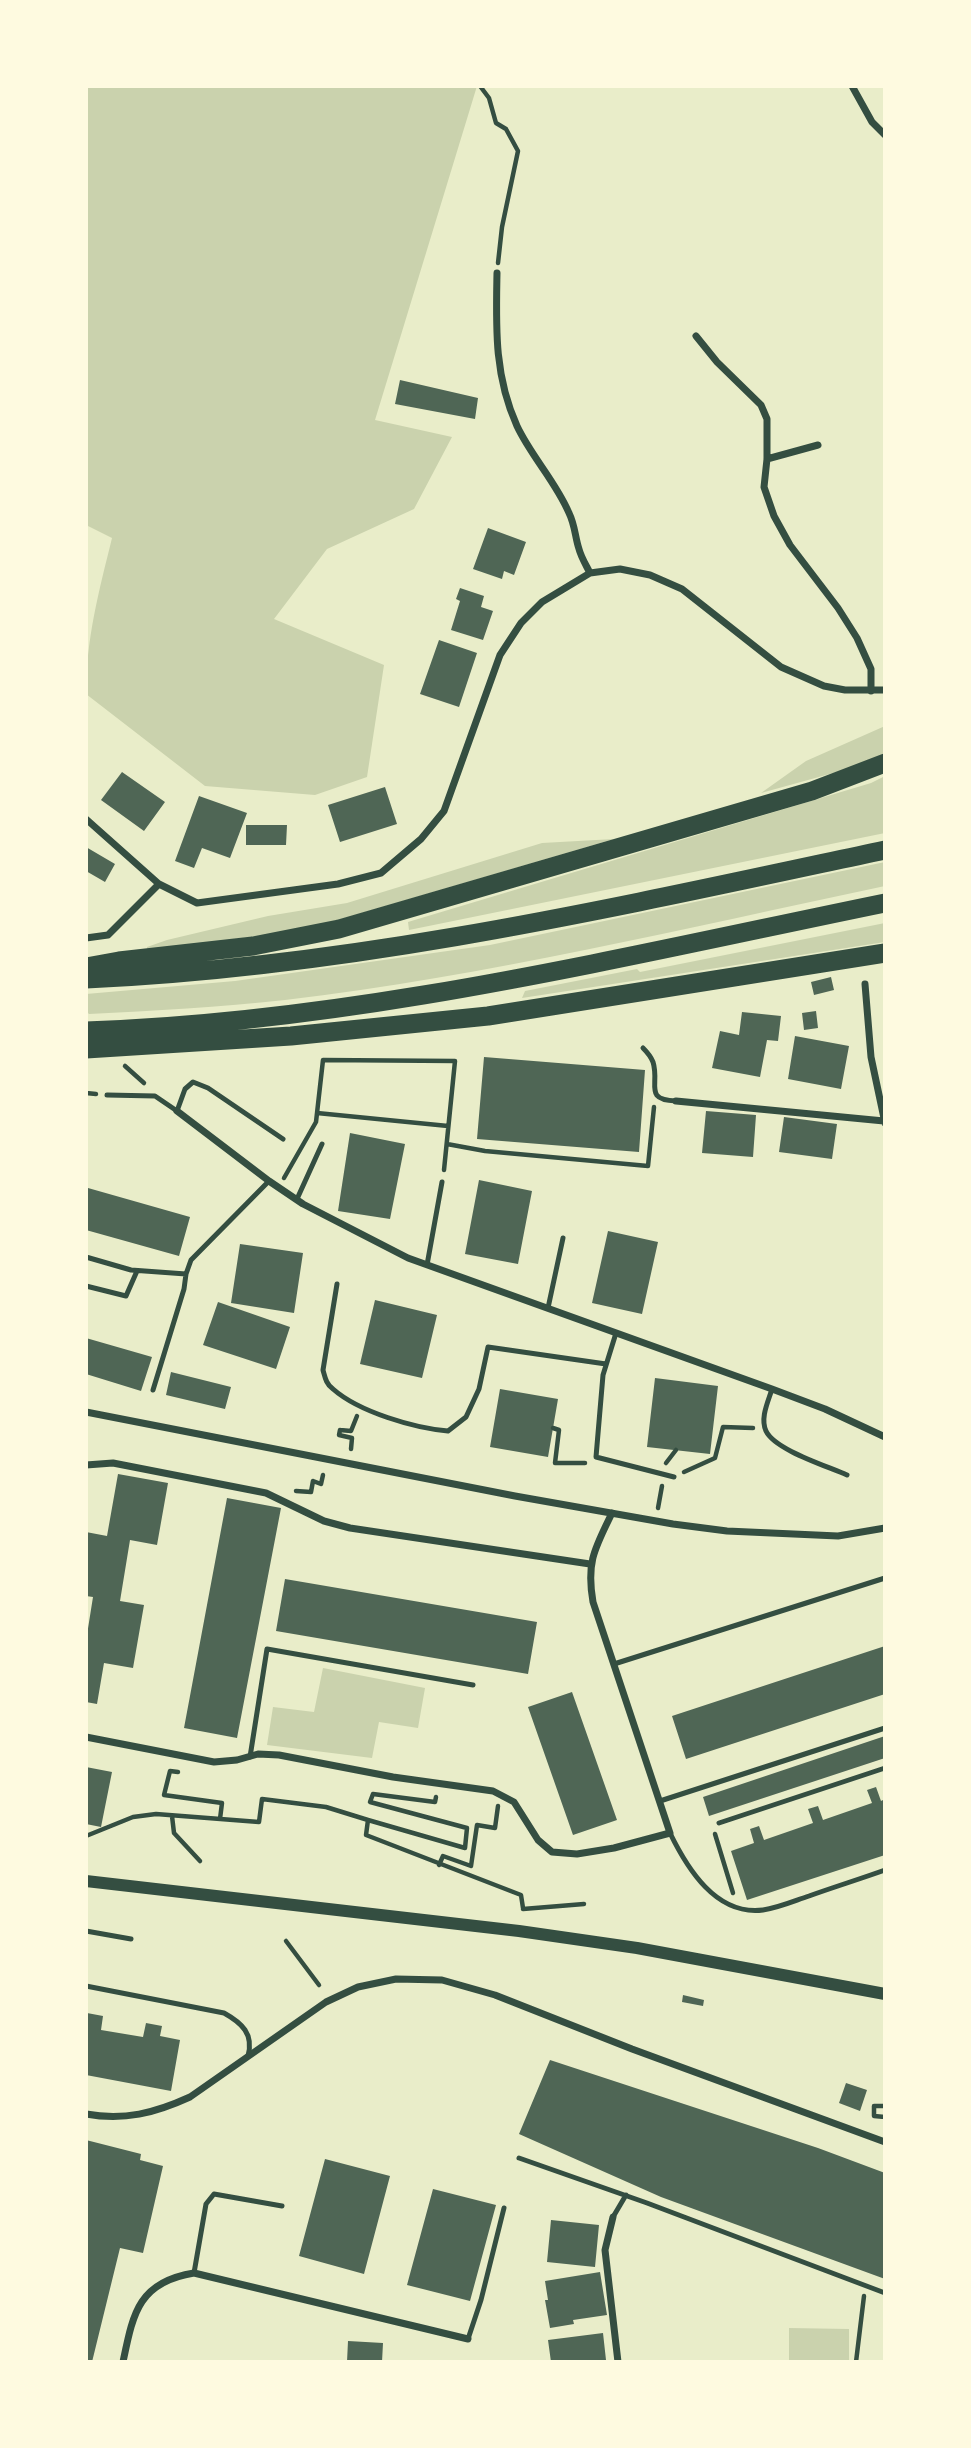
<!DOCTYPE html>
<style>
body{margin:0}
#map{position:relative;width:971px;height:2448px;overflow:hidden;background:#e9edc9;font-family:Overpass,sans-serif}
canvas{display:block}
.frame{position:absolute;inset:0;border:88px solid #fefae0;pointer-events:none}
</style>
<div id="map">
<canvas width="971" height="2448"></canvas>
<div class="frame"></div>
</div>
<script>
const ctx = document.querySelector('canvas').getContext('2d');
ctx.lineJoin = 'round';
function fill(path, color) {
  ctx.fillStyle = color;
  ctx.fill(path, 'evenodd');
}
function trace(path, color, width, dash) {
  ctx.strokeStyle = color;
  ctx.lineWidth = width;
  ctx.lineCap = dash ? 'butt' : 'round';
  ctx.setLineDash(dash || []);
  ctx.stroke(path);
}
const green = new Path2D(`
 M86,86H477L375,420L452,437L414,509L327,549L274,619L384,665L367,777L315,795L205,786L86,694C86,639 99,591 112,538L86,525Z
 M885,726V753L855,767L761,793L806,761Z
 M885,776V833L409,930L408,922L871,783Z
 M614,839L338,920L287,932L147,951V947L167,940L268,916L347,903L542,843Z
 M885,862V886C686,928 487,976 285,1000C220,1007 154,1011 89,1014L86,1011V994L235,981L490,945Z
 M885,923V942L522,998L525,991L637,969L640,972Z
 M323,1668L425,1688L418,1728L379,1722L372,1758L267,1745L273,1707L314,1712Z
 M789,2328L849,2329V2362H789Z`);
const building = new Path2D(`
 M400,380L478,398L475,419L395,404Z
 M488,528L526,542L514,575L504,571L502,579L473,569Z
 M460,588L484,596L481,607L493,611L483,640L451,630L460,601L456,599Z
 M439,640L477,653L459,707L420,694Z
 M122,772L165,802L144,831L101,800Z
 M385,787L397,824L340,842L328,805Z
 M199,796L247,813L230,858L202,848L194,868L175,861Z
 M246,825H287L286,845H246Z
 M86,847L115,864L105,882L86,871Z
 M831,977L834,990L814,995L811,982Z
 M816,1011L818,1028L804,1030L802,1013Z
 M742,1012L781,1016L778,1041L767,1040L760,1077L712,1068L720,1031L739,1035Z
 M795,1036L849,1046L841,1089L788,1079Z
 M484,1057L645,1070L639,1152L477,1139Z
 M706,1111L756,1115L753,1157L702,1153Z
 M784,1117L837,1124L832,1159L779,1152Z
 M350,1133L405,1144L390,1219L338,1211Z
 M479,1180L532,1191L518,1264L465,1254Z
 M88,1188L190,1217L179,1256L86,1230Z
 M608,1231L658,1242L642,1314L592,1303Z
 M240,1244L303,1253L294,1313L231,1303Z
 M375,1300L437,1315L422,1378L360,1364Z
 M218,1302L290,1327L276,1369L203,1345Z
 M86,1338L152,1357L141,1391L86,1374Z
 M171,1372L231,1387L225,1409L166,1395Z
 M655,1378L718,1386L710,1454L647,1447Z
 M500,1389L558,1399L548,1457L490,1447Z
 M118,1474L168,1483L157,1545L130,1540L120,1601L144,1605L133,1668L104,1663L97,1704L86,1702V1641L93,1597L86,1596V1532L107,1536Z
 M227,1498L281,1508L237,1738L184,1728Z
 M285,1579L537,1622L528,1674L276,1631Z
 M885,1646V1694L686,1759L672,1716Z
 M572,1692L617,1820L573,1835L528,1707Z
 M885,1736V1758L709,1816L703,1797Z
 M86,1767L112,1772L101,1827L86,1824Z
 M876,1787L881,1801L885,1799V1855L747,1900L731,1851L754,1843L750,1829L759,1826L764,1840L813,1823L808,1809L818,1806L823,1820L872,1803L867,1790Z
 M683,1995L704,2000L703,2006L682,2002Z
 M87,2013L103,2016L101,2030L143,2037L146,2023L162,2026L160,2036L180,2040L171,2091L86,2075Z
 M550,2060L818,2148L885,2173V2279L661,2197L519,2134Z
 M846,2083L867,2090L860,2111L839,2103Z
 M86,2140L141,2154L140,2160L163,2166L143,2253L120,2248L92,2362H86Z
 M325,2159L390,2176L364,2274L299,2256Z
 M433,2189L496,2205L470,2301L407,2285Z
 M551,2220L599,2225L595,2267L547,2262Z
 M600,2272L607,2315L573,2320L574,2324L550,2328L545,2300H548L545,2281Z
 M603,2333L606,2360L551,2362L548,2340Z
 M348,2341L383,2343L382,2362H347Z`);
const path = new Path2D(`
 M480,86L489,98L496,123L506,129L518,151L502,227L498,263
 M125,1066L144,1083
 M86,1093L96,1094
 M317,1113L448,1126
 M447,1144L485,1151L648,1166L654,1107
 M284,1178L316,1122L323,1060L455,1061L444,1170
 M553,1428L559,1430L555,1463H585
 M340,1430L351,1431L357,1416
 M340,1430L339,1435L352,1438L351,1449
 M666,1463L676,1450
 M684,1472L715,1458L723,1427L753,1428
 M296,1491L311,1492L313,1481L321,1484L323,1475
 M658,1508L662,1486
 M178,1772L170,1771L164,1795L222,1803L220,1819
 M436,1797L435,1802L373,1794L370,1802L467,1828L465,1848L368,1820L366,1835L521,1895L523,1908
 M172,1816L174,1833L200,1861
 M715,1834L733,1893
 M86,1836L133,1817L156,1814L259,1822L262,1799L326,1807L368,1820
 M439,1865L443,1856L471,1866L477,1825L495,1828L498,1806
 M523,1909L584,1904
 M286,1941L319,1985
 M885,2106H874V2116L885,2117
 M856,2362L864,2296`);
const service = new Path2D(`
 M643,1048C647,1052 651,1057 653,1062C660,1084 643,1100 676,1101
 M107,1095L155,1096L177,1111L185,1089L193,1082L208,1088L283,1139
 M297,1199L322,1144
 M86,1257L131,1270L186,1274
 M427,1265L442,1182
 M337,1284L323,1370C325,1377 326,1384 333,1389C359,1412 414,1428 448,1431L466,1417L479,1389L488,1347L606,1364
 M86,1286L126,1296L137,1271
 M548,1308L563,1238
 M616,1333L603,1375L596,1457L674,1477
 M772,1389C768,1402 760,1418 766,1431C775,1450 827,1466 847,1475
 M153,1390L184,1289L186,1274L191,1260L269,1181
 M614,1664L885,1578
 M250,1757L267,1649L473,1685
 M660,1801L885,1728
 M719,1823L885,1768
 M670,1833C687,1868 716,1916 763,1910C778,1908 794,1901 809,1896C834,1887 860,1879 885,1870
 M86,1931L131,1939
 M86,1986L224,2013C242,2023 254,2034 248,2056
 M519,2158L647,2203L885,2293
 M613,2217L626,2195
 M194,2273L206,2204L214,2194L282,2206
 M468,2339L481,2300L504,2208`);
const minor = new Path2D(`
 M852,86L872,122L885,135
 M497,273C496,327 494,375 517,426C531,456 556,482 569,513C575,525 575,537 579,549C581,557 586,565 590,573
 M696,336L717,362L761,405L767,419V459L764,487L774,516L790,545L838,608L857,638L871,669V691
 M767,459L818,445
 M86,819L159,884
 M86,938L108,935L159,884L197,903L338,884L381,873L421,839L444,811L500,655L521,623L542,602L590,573L620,569L650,575L682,589L781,667L824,686L845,690H885
 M865,984L871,1057L885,1123
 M676,1101L884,1121
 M177,1111L269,1181L303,1204L408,1258L772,1389L825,1409L885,1437
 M86,1412L515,1496L673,1524L727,1531L838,1536L885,1528
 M86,1465L113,1463L266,1493L324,1521L350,1528L590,1564
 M86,1737L214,1762L237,1760L258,1754L279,1755L393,1777L493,1791L514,1802L538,1840L552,1852L577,1854L614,1848L670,1833L593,1602C586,1562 595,1548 612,1513
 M86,2114C124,2121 155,2113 190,2097L326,2002L358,1987L396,1979L442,1980L495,1995L632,2049L885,2142
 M613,2217L605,2250L618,2362
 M123,2362C133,2314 138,2282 194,2273L468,2339`);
const tertiary = new Path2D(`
 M86,1881L519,1931L637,1948L885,1994`);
const trunk = new Path2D(`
 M86,967L119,961L253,946L339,929L812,791L885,763
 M86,979C356,967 622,906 885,850
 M86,1031C356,1022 621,957 885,903
 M86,1049L291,1036L488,1016L885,953`);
fill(green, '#cad2ad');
fill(building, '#4f6655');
trace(path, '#344e41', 4.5);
trace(service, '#344e41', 5);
trace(minor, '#344e41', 7);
trace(tertiary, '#344e41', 12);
trace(trunk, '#344e41', 19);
</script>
